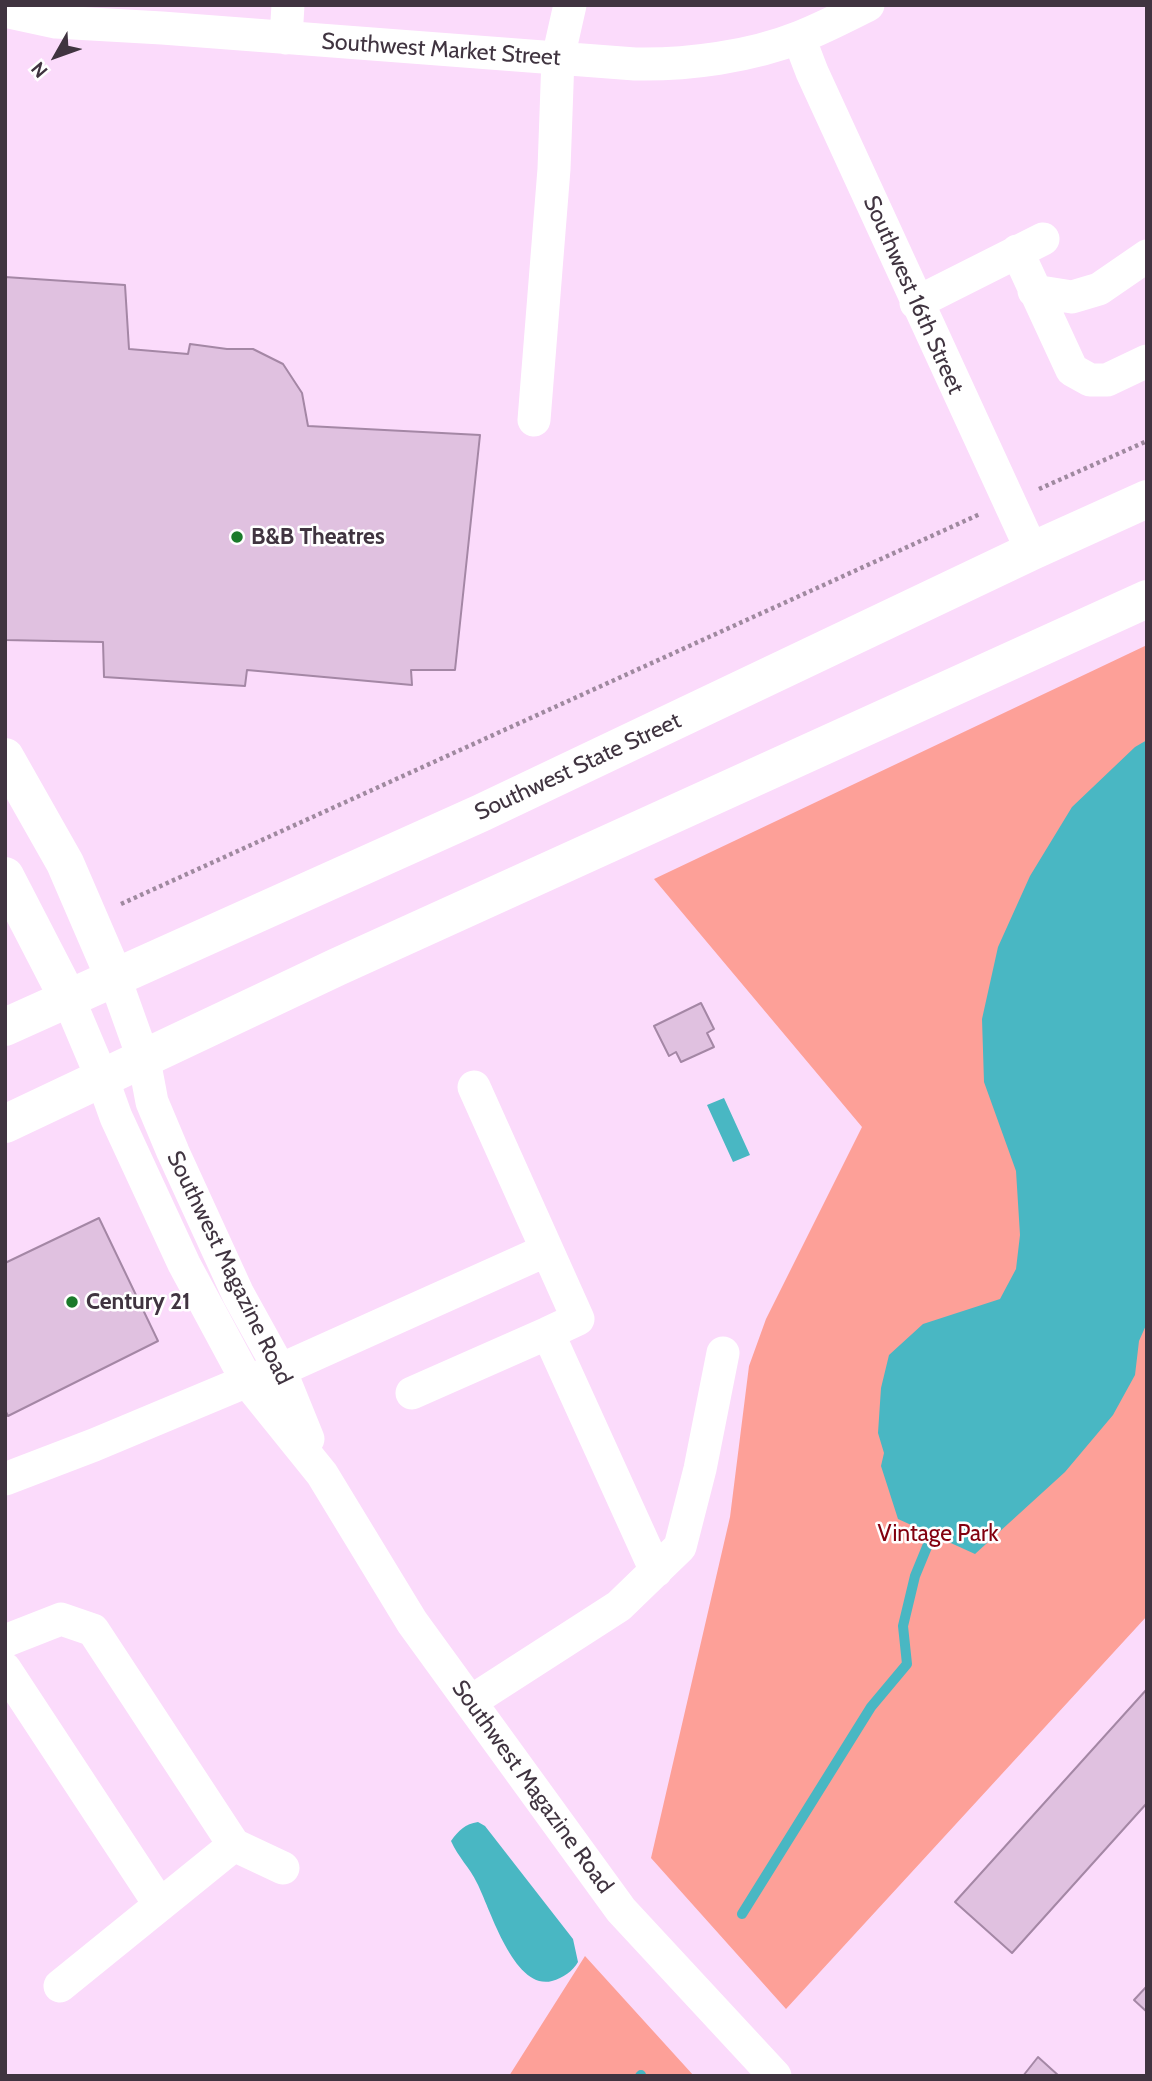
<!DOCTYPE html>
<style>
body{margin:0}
#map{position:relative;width:1152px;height:2081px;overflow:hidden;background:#fbdbfb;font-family:Cabin,sans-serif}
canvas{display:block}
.frame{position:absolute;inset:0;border:7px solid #403440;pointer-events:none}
.north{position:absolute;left:21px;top:21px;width:70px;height:70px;-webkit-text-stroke:5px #fff;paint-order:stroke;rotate:230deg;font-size:19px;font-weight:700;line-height:28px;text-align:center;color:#403440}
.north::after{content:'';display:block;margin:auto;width:24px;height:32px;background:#403440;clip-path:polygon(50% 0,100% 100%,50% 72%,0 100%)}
</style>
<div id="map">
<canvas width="1152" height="2081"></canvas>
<div class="frame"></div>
<div class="north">N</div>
</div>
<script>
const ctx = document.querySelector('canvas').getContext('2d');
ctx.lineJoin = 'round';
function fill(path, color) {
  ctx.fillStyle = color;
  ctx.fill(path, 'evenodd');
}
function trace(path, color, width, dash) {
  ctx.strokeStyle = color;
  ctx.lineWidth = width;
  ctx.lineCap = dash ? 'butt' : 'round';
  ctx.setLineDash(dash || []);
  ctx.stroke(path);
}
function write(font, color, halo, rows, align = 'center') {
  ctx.font = font + ' Cabin,sans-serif';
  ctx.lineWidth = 5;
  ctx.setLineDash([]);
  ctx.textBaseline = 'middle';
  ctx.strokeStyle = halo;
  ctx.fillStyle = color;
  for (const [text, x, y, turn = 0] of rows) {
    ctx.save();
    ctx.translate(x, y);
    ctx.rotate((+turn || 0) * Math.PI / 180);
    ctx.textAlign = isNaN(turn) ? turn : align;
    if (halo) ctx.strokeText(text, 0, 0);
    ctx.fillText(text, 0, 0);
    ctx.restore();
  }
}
const green = new Path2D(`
 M1147,645V1616L786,2009L651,1858L730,1517L749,1366L766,1319L862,1127L654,879Z
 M585,1956L694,2076H509Z`);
const water = new Path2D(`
 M1147,740V1323L1139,1341L1135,1375L1113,1415L1065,1472L975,1554L898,1519L881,1466L884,1453L878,1433L881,1388L889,1355L923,1324L1000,1299L1016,1269L1020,1235L1016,1171L984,1082L982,1019L998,947L1030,876L1072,807L1135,747Z
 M724,1098L750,1155L733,1162L707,1105Z
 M478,1822L485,1826L573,1939L578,1962C573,1971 563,1978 552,1981C514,1991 490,1908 477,1883C470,1868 458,1857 451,1841C459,1830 465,1824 478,1822Z`);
const stream = new Path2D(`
 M742,1914L871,1707L907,1664L903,1626L915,1576L929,1542
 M640,2076L641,2075`);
const building = new Path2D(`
 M5,277L125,285L129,349L188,354L190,344L227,349H253L283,364L302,393L308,426L480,435L455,670H411L412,685L247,670L245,686L104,677L103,642L5,640Z
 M701,1003L714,1029L707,1033L714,1047L681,1062L676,1052L669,1056L654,1026Z
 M99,1218L158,1341L8,1416L5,1410V1263Z
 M1147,1689V1803L1012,1953L955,1902Z
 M1147,1986V2012L1134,2000Z
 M1038,2057L1059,2076H1023Z`);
const path = new Path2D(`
 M1039,489L1147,441
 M121,904L980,514`);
const minor = new Path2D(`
 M5,11L56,22L162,28L635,64C687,65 750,57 800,37C823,28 846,16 868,5
 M286,38L288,5
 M799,38L812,72L1032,551
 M1017,251L1072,370L1090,380H1107L1147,361
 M1034,291L1072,297L1099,289L1147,256
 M916,303L1043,239
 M534,420L554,169L558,58L570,5
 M115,979L144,1060L152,1102L173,1152L238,1294L280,1370L308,1439
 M69,1000L102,1078L116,1117L184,1264L247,1381L322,1474L412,1622L621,1910L775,2076
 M474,1087L578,1319L548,1333L656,1571
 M412,1393L548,1333
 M5,1479L94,1445L247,1381L280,1370L547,1250
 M5,1641L61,1619L93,1630L234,1845
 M5,1669L160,1905
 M470,1702L619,1606L680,1547L700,1469L723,1353
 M60,1986L234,1845L283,1868`);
const major = new Path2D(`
 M5,757L65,863L115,979
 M5,876L69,1000
 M5,1027L481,813L1032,551L1147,499
 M5,1124L337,967L1147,599`);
const markers = [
 [237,537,7,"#1b7a2b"],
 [72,1302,7,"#1b7a2b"]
];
const streetNames = [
 ["Southwest Market Street",441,50,4],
 ["Southwest 16th Street",913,295,66],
 ["Southwest State Street",578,767,-25],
 ["Southwest Magazine Road",229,1268,64],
 ["Southwest Magazine Road",532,1787,54]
];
const poiNames = [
 ["B&B Theatres",251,537],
 ["Century 21",86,1302]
];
const parkNames = [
 ["Vintage Park",938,1534]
];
fill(green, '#fda098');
fill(water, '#49b7c3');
trace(stream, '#49b7c3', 10);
fill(building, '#e0c1e0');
trace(building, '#a487a5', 2);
trace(path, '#9f899f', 4.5, [3.5, 3.5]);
trace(minor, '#fff', 33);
trace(major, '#fff', 38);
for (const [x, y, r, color] of markers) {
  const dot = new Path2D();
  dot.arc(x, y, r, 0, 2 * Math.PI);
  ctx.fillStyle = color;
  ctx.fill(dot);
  trace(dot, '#fff', 2.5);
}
write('23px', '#403440', '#fff', streetNames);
write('bold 23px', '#403440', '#fff', poiNames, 'left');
write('23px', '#82000f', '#fff', parkNames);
</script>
